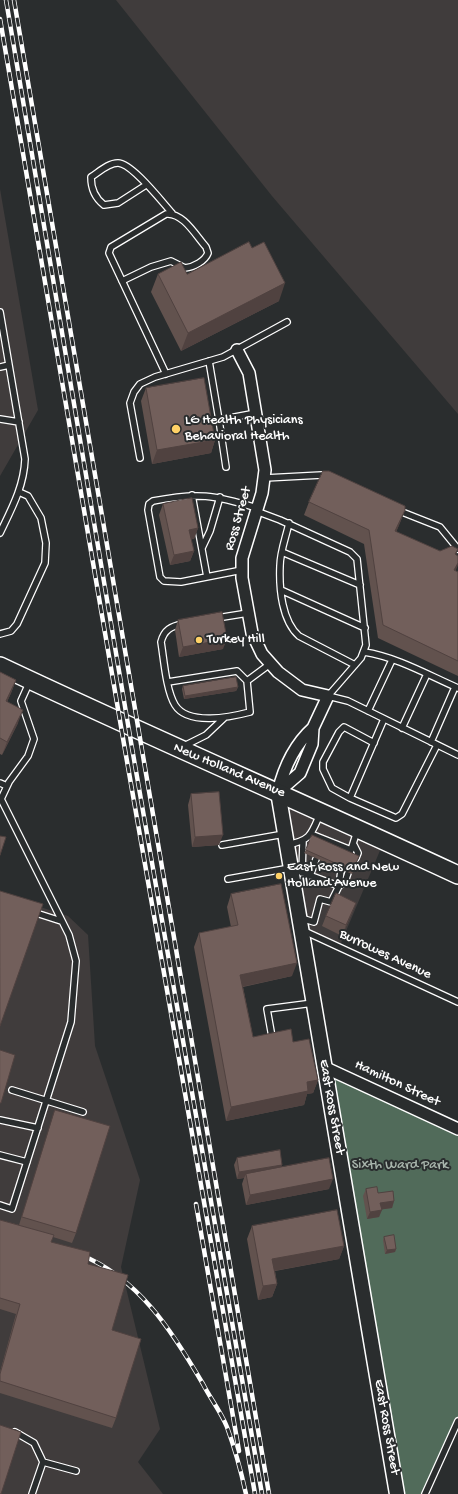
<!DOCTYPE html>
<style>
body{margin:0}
canvas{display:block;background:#2a2d2e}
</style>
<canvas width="458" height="1494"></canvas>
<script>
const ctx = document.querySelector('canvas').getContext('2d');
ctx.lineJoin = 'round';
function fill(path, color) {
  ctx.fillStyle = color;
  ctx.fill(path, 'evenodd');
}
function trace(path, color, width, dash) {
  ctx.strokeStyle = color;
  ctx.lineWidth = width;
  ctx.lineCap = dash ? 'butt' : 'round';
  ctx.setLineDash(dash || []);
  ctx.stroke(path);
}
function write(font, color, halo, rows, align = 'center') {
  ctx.font = font + ' "Gochi Hand",sans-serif';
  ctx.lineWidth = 4;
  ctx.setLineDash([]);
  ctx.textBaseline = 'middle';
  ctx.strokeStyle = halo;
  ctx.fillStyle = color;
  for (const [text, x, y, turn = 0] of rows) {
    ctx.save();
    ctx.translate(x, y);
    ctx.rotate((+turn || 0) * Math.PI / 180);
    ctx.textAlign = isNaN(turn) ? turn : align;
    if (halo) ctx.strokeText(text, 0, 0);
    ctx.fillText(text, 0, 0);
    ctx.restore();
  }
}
const built = new Path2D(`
 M116,0H458V414L272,196Z
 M0,189L38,410L0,476Z
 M278,792L384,841L341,943L301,930Z
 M0,894L68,916L88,935L95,1046L140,1180L121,1267L160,1429L138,1462L163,1494H0Z`);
const green = new Path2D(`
 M324,1067L458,1129V1421L425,1494H397Z`);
const service = new Path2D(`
 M146,185L118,203L104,205C95,198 91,189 91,177C99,172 108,163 118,163C132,163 162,202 172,213
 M122,281L151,267L171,261L185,268C194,267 205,261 208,253L206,247C196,236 183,212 166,214L111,247L109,253C128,294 147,334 166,374
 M0,312L25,459C24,486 12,508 0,533
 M209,361L219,420
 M0,367L9,365
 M0,419L19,422
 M140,458L130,403L134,392L140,384L155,377L223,357L287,322
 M226,467L219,420L256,413
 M265,478L322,475L328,477
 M192,495L207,577
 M397,510L440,527L458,549
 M256,511L280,520L350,552L357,559L366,645L361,658L328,696L348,701L458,755
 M289,523C286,537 280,552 280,566C279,589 282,621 299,636L355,665
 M202,548L210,531L220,497
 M282,552L360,585
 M242,570L181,582L164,581L160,577L148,510L149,504L153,501C198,492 214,495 257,508
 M281,590L365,628
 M217,618L248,613
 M183,624C171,626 164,630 161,642C164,660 166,690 175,705C188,726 231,717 250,712L247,681L270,664
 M0,634L11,631L17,624L45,563L46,543L41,518L28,496L19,492
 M364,652C397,657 428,675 458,688
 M168,682L237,671L247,681
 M368,711L392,660
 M384,719L350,798L396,818L402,814L437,745
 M402,728L427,674
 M431,742L455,687
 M184,746L206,735L224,718
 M0,783L7,786
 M350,798L332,788L323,769V762L339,732L344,727L374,743
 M311,834L351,850
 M222,845L284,834
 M287,845C311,840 311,835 320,814
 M354,845L358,853L356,858
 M350,853L357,831
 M302,873L303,841
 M310,876L316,859
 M228,879L290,868L339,886
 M339,886L345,882L348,873
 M33,912L61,921
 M301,918L314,922L320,899L331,902L339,886L341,870
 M302,930L458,1002
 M272,1037L267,1009L313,1003
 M12,1090L83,1112
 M0,1120L38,1128
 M0,1155L27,1162
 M0,1205L12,1209L71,1022L76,961L69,935L1,799L9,782L28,756L34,739L21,701L30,681
 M15,1432L34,1443L43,1462L76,1471
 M32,1494L43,1462
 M425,1494L458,1421`);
const minor = new Path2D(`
 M237,350L249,373L265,470L262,493L242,558V578L252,633L262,654L278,672L302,690L328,696L313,728L312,744L300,773L278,792
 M278,792C284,767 294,745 313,728
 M324,1067L458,1129`);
const tertiary = new Path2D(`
 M278,792L397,1494`);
const primary = new Path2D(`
 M0,666C152,738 306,804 458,875`);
const rail = new Path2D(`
 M6,0L132,748L262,1494
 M14,0L269,1494
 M0,19L124,744L255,1494
 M196,1204L239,1451
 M79,1254C139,1278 172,1331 203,1384C210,1398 221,1412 227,1427C235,1449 241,1471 246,1494`);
const wall = new Path2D(`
 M158,274H187L279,301L181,351L151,292Z
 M146,388L215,440L211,453L152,464L141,401Z
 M309,502L405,510L396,532L440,551L458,549L456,555V571L458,572V676L378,638L364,544L304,515Z
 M163,504L198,528L194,539H191L194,551L190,561L170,565L159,515Z
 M178,620L223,649L179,657L175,630Z
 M0,672L16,680L11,693L7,702L18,723L2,755L0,754Z
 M183,686L238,687L236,691L184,699L182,689Z
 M191,794L219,845L192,847L188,805Z
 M306,850L359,856L352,874L304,853Z
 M231,894L292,976L243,987L253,1037L293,1042L318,1080L313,1093L307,1094L304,1105L226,1121L194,947L199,933L231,927L227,907Z
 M356,903L352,913L342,936L322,926L326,916Z
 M55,1110L76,1233L72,1243L53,1237L51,1242L88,1264L112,1330L116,1418L112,1428L0,1393V1372L16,1314L0,1309V1220L19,1225L52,1120Z
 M237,1158L281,1167L329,1189L246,1205L242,1184L244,1178L237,1179L234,1165Z
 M366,1189L378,1193L394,1201L392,1208L382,1209L379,1217L367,1219L363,1196Z
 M252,1226L344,1246L339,1259L275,1271L277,1284L272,1297L258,1300L247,1239Z
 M384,1237L396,1249L395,1252L385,1254L383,1240Z`);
const shadedWall = new Path2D(`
 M285,283L279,301L181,351L188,333Z
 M215,440L211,453L152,464L157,450Z
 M405,510L400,523L391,544L395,531Z
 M198,528L194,539L185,540L189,530Z
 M194,551L190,561L170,565L174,555Z
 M458,563V565L456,570L449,583L454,570Z
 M227,639L223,649L179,657L183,647Z
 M16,680L11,693L1,715L6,701Z
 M238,687L236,691L184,699L185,696Z
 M23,710L18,723L2,755L7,742Z
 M223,835L219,845L192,847L195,837Z
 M356,903L352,913L342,936L346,925Z
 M297,963L292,976L236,988L240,975Z
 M318,1080L313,1093L307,1094L304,1105L226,1121L231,1107L307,1082Z
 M282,1165L280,1172L246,1174L244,1178L237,1179L239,1172Z
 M333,1179L329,1189L246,1205L250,1195Z
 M394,1201L392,1208L378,1210L380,1203Z
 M382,1210L379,1217L367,1219L370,1212Z
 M344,1246L339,1259L268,1272L272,1259Z
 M396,1249L395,1252L385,1254L387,1250Z
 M277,1284L272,1297L258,1300L263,1286Z`);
const building = new Path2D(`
 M249,242L252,248L264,242L285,283L188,333L158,274L181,262L187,274Z
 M204,378L215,440L157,450L146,388Z
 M323,471H329L405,506V510L395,531L440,551L452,546L458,549L455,554L458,556V563L454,570L458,572V661L383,625L369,530L309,502Z
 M192,498L198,528L189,530L194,551L174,555L163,504Z
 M222,612L227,639L183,647L178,620Z
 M0,672L16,680L6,701L23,710L7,742L0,738Z
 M236,677L238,687L185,696L183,686Z
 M219,792L223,835L195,837L191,794Z
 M312,835L359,856L353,871L306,850Z
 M0,836L6,837L0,855Z
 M281,884L297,963L240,975L253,1037L291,1029L293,1042L309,1039L318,1080L307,1082L308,1091L231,1107L199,933L238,925L231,894Z
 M0,891L43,904L0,1026Z
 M336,893L356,903L346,925L326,916Z
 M0,1050L15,1055L1,1103H0Z
 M55,1110L110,1126L76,1233L22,1217Z
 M280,1150L282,1165L239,1172L237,1158Z
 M329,1158L333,1179L250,1195L246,1174Z
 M377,1187L378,1193L393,1191L394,1201L380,1203L382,1210L370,1212L366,1189Z
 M337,1210L344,1246L272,1259L277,1284L263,1286L252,1226Z
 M0,1220L54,1235L51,1242L90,1252L88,1264L128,1275L112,1330L141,1339L116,1418L0,1381V1374L20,1304L0,1298Z
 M394,1235L396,1249L387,1250L384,1237Z
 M0,1425L21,1432L1,1494H0Z`);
const markers = [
 [176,429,5,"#ffd166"],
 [199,640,4,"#ffd166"],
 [279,876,4,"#ffd166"]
];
const poiNames = [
 ["LG Health Physicians",185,421],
 ["Behavioral Health",185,437],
 ["Turkey Hill",207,640],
 ["East Ross and New",287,868],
 ["Holland Avenue",287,884]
];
const streetNames = [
 ["Ross Street",239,519,-74],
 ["New Holland Avenue",229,771,23],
 ["Burrowes Avenue",385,955,25],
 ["Hamilton Street",397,1084,25],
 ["East Ross Street",331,1107,80],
 ["East Ross Street",386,1427,80]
];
const parkNames = [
 ["Sixth Ward Park",400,1166]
];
fill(built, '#403c3c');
fill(green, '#516b5a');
trace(service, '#fff', 8);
trace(minor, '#fff', 14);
trace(tertiary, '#fff', 17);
trace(primary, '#fff', 20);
trace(service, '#2a2d2e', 5.5);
trace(minor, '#2a2d2e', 11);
trace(tertiary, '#2a2d2e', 14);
trace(primary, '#2a2d2e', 17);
trace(rail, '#fff', 4.5);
trace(rail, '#2a2d2e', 3, [9]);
fill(wall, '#62524e');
fill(shadedWall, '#504240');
fill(building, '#725f5b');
trace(building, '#504240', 1);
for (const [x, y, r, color] of markers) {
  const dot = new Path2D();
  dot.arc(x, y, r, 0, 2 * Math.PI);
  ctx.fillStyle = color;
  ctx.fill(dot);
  trace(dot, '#2a2d2e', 1.5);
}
write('14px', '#fff', '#2a2d2e', poiNames, 'left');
write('14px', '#fff', '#2a2d2e', streetNames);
write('14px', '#a8b5ac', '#2a2d2e', parkNames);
</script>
